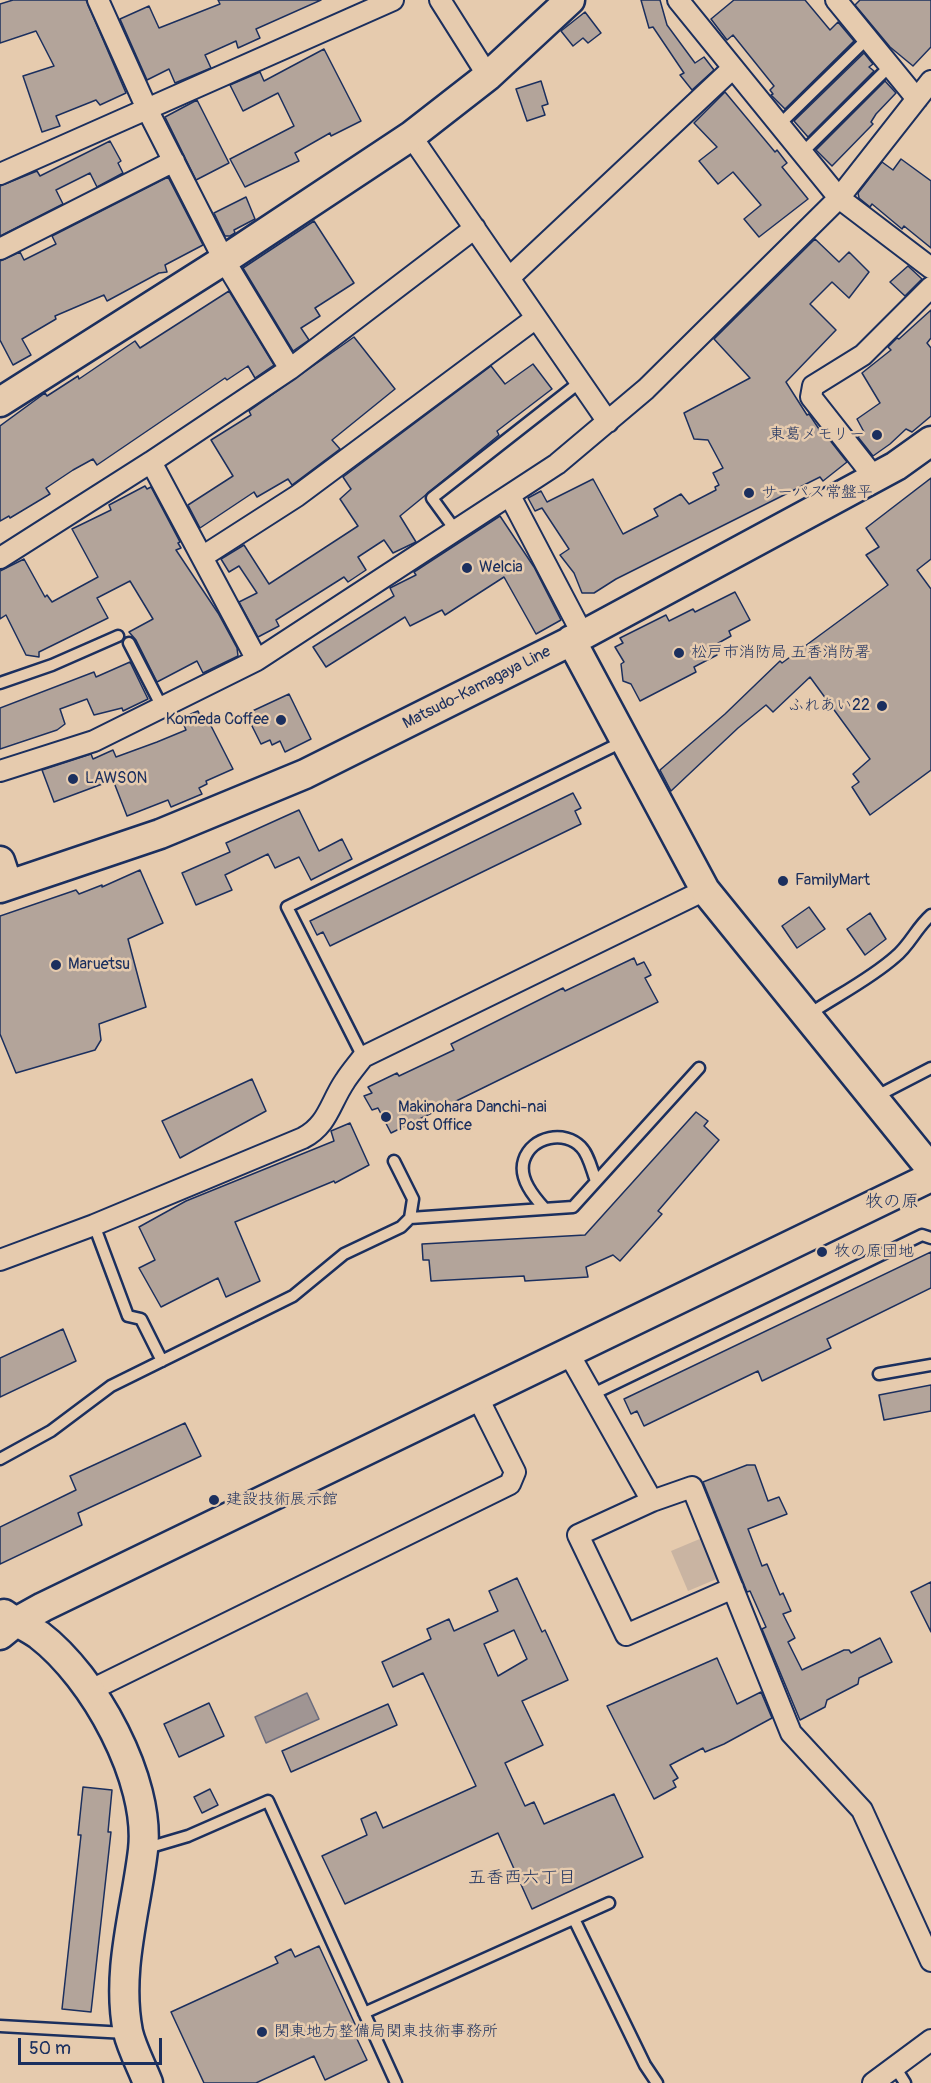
<!DOCTYPE html>
<meta charset="utf-8">
<style>
body{margin:0}
#map{position:relative;width:931px;height:2083px;overflow:hidden;background:#e6cbae;font-family:Pangolin,sans-serif}
canvas{display:block}
.scale{position:absolute;left:18px;top:2038px;width:144px;height:27px;box-sizing:border-box;border:3px solid #1b2f5e;border-top:0;padding-left:8px;font-size:18px;line-height:21px;white-space:nowrap;color:#1b2f5e;-webkit-text-stroke:4px #e6cbae;paint-order:stroke}
</style>
<div id="map">
<canvas width="931" height="2083"></canvas>
<div class="scale">50 m</div>
</div>
<script>
const ctx = document.querySelector('canvas').getContext('2d');
ctx.lineJoin = 'round';
function fill(path, color) {
  ctx.fillStyle = color;
  ctx.fill(path, 'evenodd');
}
function trace(path, color, width, dash) {
  ctx.strokeStyle = color;
  ctx.lineWidth = width;
  ctx.lineCap = dash ? 'butt' : 'round';
  ctx.setLineDash(dash || []);
  ctx.stroke(path);
}
function write(font, color, halo, rows, align = 'center') {
  ctx.font = font + ' Pangolin,"Klee One",sans-serif';
  ctx.lineWidth = 5;
  ctx.setLineDash([]);
  ctx.textBaseline = 'middle';
  ctx.strokeStyle = halo;
  ctx.fillStyle = color;
  for (const [text, x, y, turn = 0] of rows) {
    ctx.save();
    ctx.translate(x, y);
    ctx.rotate((+turn || 0) * Math.PI / 180);
    ctx.textAlign = isNaN(turn) ? turn : align;
    if (halo) ctx.strokeText(text, 0, 0);
    ctx.fillText(text, 0, 0);
    ctx.restore();
  }
}
const green = new Path2D(`
 M702,1538L719,1578L688,1591L671,1551Z`);
const water = new Path2D(`
 M307,1693L319,1719L266,1743L255,1717Z`);
const building = new Path2D(`
 M13,0H86L126,93L100,105L96,100L56,116L60,126L42,132L23,76L54,66L36,31L0,43V4Z
 M218,0H321L256,29L260,38L238,48L236,41L205,55L211,68L175,83L169,69L147,80L120,19L149,6L159,28L220,4Z
 M641,0H660L667,25L695,63L704,57L714,70L692,90L680,75L684,73L653,27L649,28Z
 M734,0H805L830,30L838,22L854,41L785,109L771,95L773,94L770,90L774,86L733,35L727,40L711,19Z
 M860,0H931V47L913,66L890,47L855,5Z
 M585,12L601,33L588,43L583,38L573,46L561,31Z
 M324,49L361,121L331,136L330,133L295,153L299,161L245,187L230,159L294,126L278,93L243,111L230,85L260,72L264,81Z
 M864,53L873,64L869,67L874,71L808,137L794,121Z
 M541,81L548,104L542,106L545,115L527,121L516,89Z
 M885,81L896,93L876,114L871,122L873,124L832,166L816,150Z
 M725,92L775,152L777,150L787,163L782,167L808,199L759,237L744,219L761,205L733,172L718,184L699,161L717,147L694,123Z
 M197,100L229,163L196,180L165,117Z
 M110,141L121,161L118,163L123,173L97,187L90,173L56,190L63,204L0,236V186L37,171L40,176Z
 M901,159L931,181V248L904,226L902,229L872,204L870,207L859,198L858,193L882,162L893,170Z
 M168,177L203,245L165,265L167,272L159,273L107,301L104,295L55,316L56,319L22,339L31,355L13,365L0,340V261L20,252L24,260L56,244L52,236Z
 M246,197L255,219L234,230L235,233L230,236H225L214,213Z
 M314,221L354,283L315,308L320,316L301,328L309,340L293,351L243,268Z
 M815,239L839,262L849,252L869,272L849,298L832,282L810,304L836,330L786,382L807,415L809,414L823,435L825,434L847,462L823,481L820,477L616,579L594,593H582L574,573L560,555L569,549L542,508L535,511L528,498L541,491L547,502L593,479L623,534L658,516L654,509L681,494L689,504L716,490L715,487L719,485L713,473L723,468L708,440L694,439L684,413L750,378L714,339Z
 M908,266L922,279L905,296L890,282Z
 M229,291L274,365L255,378L248,366L227,380L225,378L97,465L93,459L73,470L46,488L50,494L10,518L9,516L0,521V426L45,393L47,396L78,376L79,379L135,341L140,348Z
 M931,310V338L927,343L931,348V416L912,432L906,429L890,444L873,456L858,437L864,432L857,419L880,403L862,373L891,350L888,347L897,338L899,339Z
 M354,337L395,389L332,440L340,449L292,485L288,479L257,497L254,492L200,528L188,505L233,476L211,440L251,415L249,411Z
 M533,364L552,389L497,431L499,435L400,516L416,542L393,553L384,540L358,557L366,570L348,582L344,577L276,620L279,626L258,637L239,602L257,593L239,566L229,572L221,559L244,545L269,584L358,526L340,499L351,489L343,477L491,366L505,384Z
 M931,478V559L917,570L931,589V770L870,815L852,787L859,782L853,774L870,759L810,677L773,712L766,705L738,728L671,791L660,770L725,714L780,661L782,663L888,585L866,555L879,547L866,528Z
 M145,486L147,489L151,487L180,542L178,543L181,548L176,550L218,613L237,648L238,656L203,673L197,661L157,682L136,640L129,632L153,619L130,581L97,598L108,618L39,652V657L26,655L6,615L0,619V571L24,559L45,597L47,595L52,602L98,577L72,529L111,510L109,505Z
 M500,516L534,567L561,620L536,634L504,577L445,615L442,610L410,626L405,617L326,667L313,647L394,596L390,588L416,575L414,572Z
 M735,592L750,620L729,631L731,636L713,646L717,655L694,667L696,672L640,701L631,684L623,681L621,664L624,662L615,647L623,643L620,638L666,615L669,621L693,609L695,612Z
 M130,662L148,699L123,711L122,708L94,715L87,699L60,709L65,724L57,730L0,749V708L94,672L96,677Z
 M289,694L311,739L285,752L280,741L272,745L270,740L261,744L246,714Z
 M198,711L203,722L208,720L233,769L206,781L207,784L199,788L202,794L171,807L168,800L127,816L113,780L54,802L42,770L91,754L93,759L113,750L116,757L157,742L186,730L181,718Z
 M573,793L581,808L575,811L581,824L330,946L323,932L317,935L310,921Z
 M299,810L319,851L342,839L352,859L311,880L299,857L275,868L268,854L225,875L232,890L196,905L182,873L230,852L226,843Z
 M140,870L163,923L128,939L146,1007L99,1024L101,1040L95,1050L16,1073L0,1034V916L76,890L79,894L102,885V887Z
 M809,907L825,929L797,948L782,926Z
 M870,913L886,939L865,955L847,929Z
 M634,958L637,965L644,962L651,975L645,978L658,1002L391,1133L378,1108L372,1110L364,1096L372,1093L368,1087L397,1073L399,1076L454,1050L451,1044L563,988L565,991Z
 M252,1079L266,1111L180,1158L162,1121Z
 M696,1112L708,1121L704,1126L719,1140L658,1211L662,1214L620,1261L613,1255L586,1267L588,1277L525,1281L524,1276L431,1281L429,1260H423L422,1244L585,1235Z
 M350,1123L369,1165L335,1183L334,1181L235,1222L260,1281L226,1297L218,1278L161,1307L139,1268L155,1260L139,1227L186,1201L334,1141L331,1131Z
 M931,1252V1288L827,1339L831,1348L762,1381L758,1371L644,1426L637,1411L631,1414L624,1399Z
 M63,1329L76,1361L0,1397V1358Z
 M931,1385V1411L884,1420L879,1395Z
 M185,1423L201,1456L78,1513L82,1525L0,1564V1527L76,1490L70,1476Z
 M747,1465H755L768,1501L779,1497L787,1514L748,1529L762,1566L767,1564L780,1595L783,1593L791,1611L783,1614L795,1638L788,1642L802,1670L844,1650H849L851,1653L880,1638L892,1662L859,1678L858,1684L827,1700L825,1707L800,1720L762,1629L766,1627L750,1591L747,1592L703,1482Z
 M517,1578L542,1632L545,1630L568,1680L522,1701L543,1745L505,1763L525,1806L534,1802L544,1824L614,1794L643,1857L532,1909L498,1833L345,1904L322,1856L367,1835L361,1819L376,1812L383,1828L476,1786L423,1673L393,1687L382,1662L431,1639L427,1629L449,1619L454,1631L498,1611L489,1591ZM514,1630L527,1659L498,1676L484,1644Z
 M931,1582V1632L911,1592Z
 M717,1658L737,1704L761,1692L772,1718L724,1744L705,1752L703,1748L670,1765L678,1778L673,1781L676,1787L654,1799L607,1706Z
 M209,1703L224,1736L179,1757L164,1724Z
 M388,1704L397,1725L291,1772L282,1751Z
 M83,1787L112,1790L108,1832H111L91,2012L62,2009L81,1835H78Z
 M210,1789L218,1805L202,1813L194,1797Z
 M319,1946L360,2035L356,2037L367,2060L325,2080L314,2056L256,2083H204L171,2012L278,1963L275,1957L291,1949L295,1957Z`);
const lane = new Path2D(`
 M779,125L867,39
 M802,153L889,67
 M456,531L432,498L580,382
 M129,643L163,709
 M0,683L52,665L118,636
 M808,1015C836,996 869,980 895,957C910,945 916,928 931,915
 M363,1057L287,907L624,741
 M875,1097L931,1068
 M545,1209C534,1197 518,1178 524,1160C532,1136 565,1130 581,1147C589,1155 592,1171 596,1181
 M410,1218L573,1207L699,1068
 M94,1225L128,1316L141,1319L162,1361
 M879,1374L931,1365
 M591,1395L922,1235L931,1238
 M0,1459L51,1431L111,1386L293,1296L344,1254L401,1227L410,1218L413,1199L394,1161
 M144,1849L188,1836L268,1801L396,2083
 M574,1919L645,2065L657,2083
 M364,2013L609,1903
 M0,2026L126,2033
 M895,2067L905,2083`);
const street = new Path2D(`
 M98,0L147,109L224,260L290,369
 M440,0L488,76
 M678,0L839,198L931,268
 M836,0L917,99
 M411,136L608,422
 M0,174L393,0
 M0,249L174,161
 M509,278L733,68
 M151,462L257,660
 M874,477L811,397L813,386L863,355L931,287
 M510,496L583,635
 M202,557L297,496L536,318
 M0,558L151,462L290,369L475,228
 M0,771L94,741L257,660L557,464L646,389L839,198L931,81
 M0,1260L94,1225L303,1138C328,1125 330,1103 345,1081C350,1073 357,1065 363,1057L705,890
 M569,1354L652,1501L692,1487L791,1733L862,1810L931,1961
 M652,1501L578,1535L626,1635L733,1588
 M89,1691L510,1484L515,1472L478,1398
 M873,2083L931,2040`);
const secondary = new Path2D(`
 M0,402L224,260L411,136L488,76L570,0
 M571,640L705,890L931,1169
 M0,861L8,885
 M0,888L160,834L305,774L583,635L896,466L931,441
 M4,1614C15,1622 28,1627 39,1635C94,1677 151,1780 143,1850C136,1910 116,1971 128,2032C132,2049 142,2067 148,2083
 M0,1635L16,1622L43,1607L931,1177`);
const markers = [
 [877,435,6,"#1b2f5e"],
 [749,493,6,"#1b2f5e"],
 [467,568,6,"#1b2f5e"],
 [679,653,6,"#1b2f5e"],
 [882,706,6,"#1b2f5e"],
 [281,720,6,"#1b2f5e"],
 [73,779,6,"#1b2f5e"],
 [783,881,6,"#1b2f5e"],
 [56,965,6,"#1b2f5e"],
 [386,1117,6,"#1b2f5e"],
 [822,1252,6,"#1b2f5e"],
 [214,1500,6,"#1b2f5e"],
 [262,2032,6,"#1b2f5e"]
];
const poiNames = [
 ["東葛メモリー",865,435,"right"],
 ["サーパス常盤平",761,493],
 ["Welcia",479,568],
 ["松戸市消防局 五香消防署",691,653],
 ["ふれあい22",870,706,"right"],
 ["Komeda Coffee",269,720,"right"],
 ["LAWSON",85,779],
 ["FamilyMart",795,881],
 ["Maruetsu",68,965],
 ["Makinohara Danchi-nai",398,1108],
 ["Post Office",398,1126],
 ["牧の原団地",834,1252],
 ["建設技術展示館",226,1500],
 ["関東地方整備局関東技術事務所",274,2032]
];
const streetNames = [
 ["Matsudo-Kamagaya Line",477,688,-27]
];
const neighbourhoodNames = [
 ["牧の原",892,1202],
 ["五香西六丁目",522,1878]
];
fill(green, '#c9b4a2');
fill(water, '#a09593');
trace(water, '#6b6c7e', 1.5);
fill(building, '#b3a49a');
trace(building, '#1b2f5e', 1.5);
trace(lane, '#1b2f5e', 15);
trace(street, '#1b2f5e', 24);
trace(secondary, '#1b2f5e', 33);
trace(lane, '#e6cbae', 10);
trace(street, '#e6cbae', 20);
trace(secondary, '#e6cbae', 28);
for (const [x, y, r, color] of markers) {
  const dot = new Path2D();
  dot.arc(x, y, r, 0, 2 * Math.PI);
  ctx.fillStyle = color;
  ctx.fill(dot);
  trace(dot, '#e6cbae', 2);
}
write('16px', '#1b2f5e', '#e6cbae', poiNames, 'left');
write('16px', '#1b2f5e', '#e6cbae', streetNames);
write('18px', '#1b2f5e', '#e6cbae', neighbourhoodNames);
</script>
